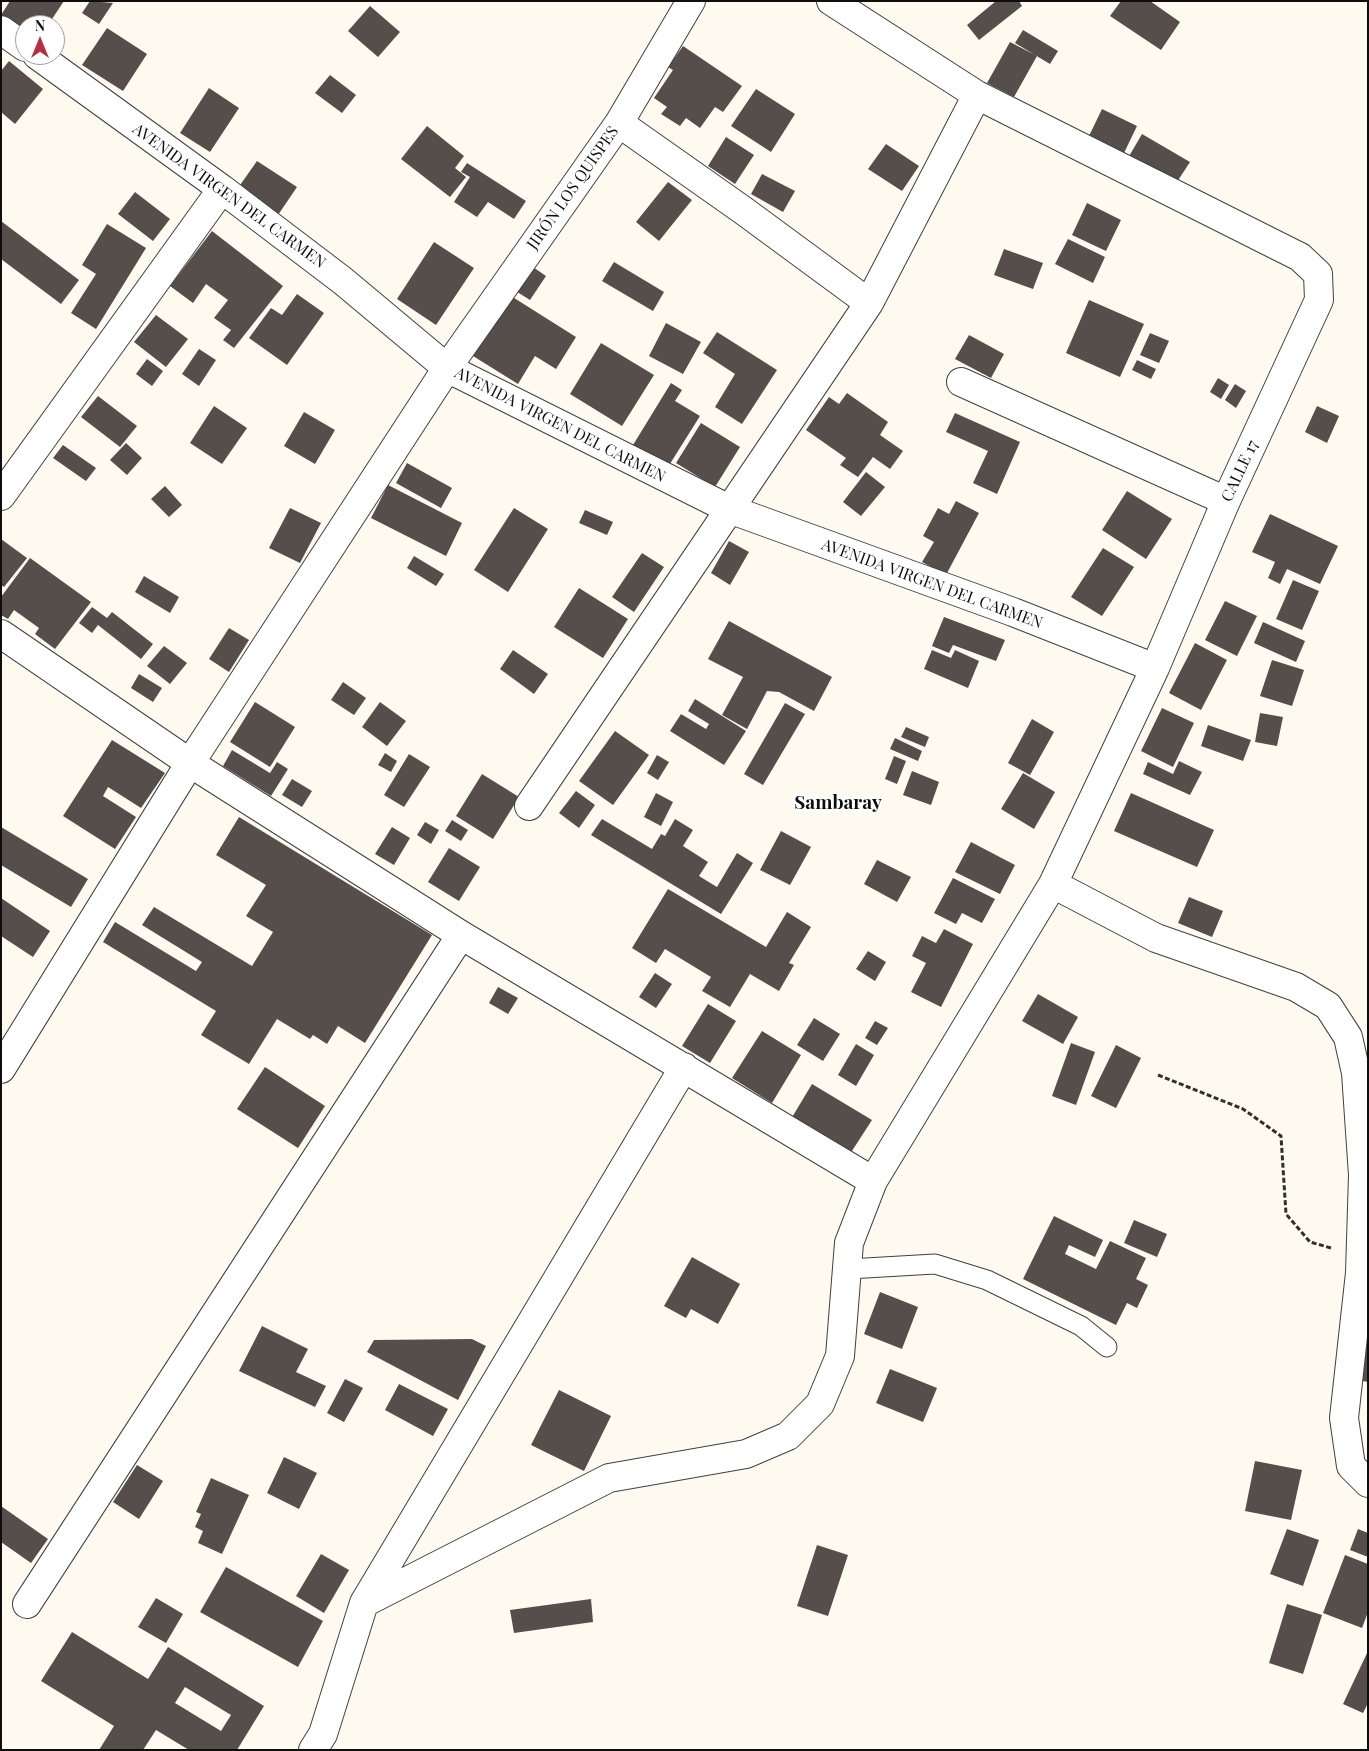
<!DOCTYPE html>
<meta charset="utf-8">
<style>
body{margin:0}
#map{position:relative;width:1369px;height:1751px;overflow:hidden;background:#fefaef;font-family:"Playfair Display",serif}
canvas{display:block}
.frame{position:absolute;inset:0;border:2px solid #0e0e0e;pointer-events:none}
.north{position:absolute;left:15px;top:15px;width:50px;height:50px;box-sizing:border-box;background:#fff;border:1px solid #9f9f9f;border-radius:50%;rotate:0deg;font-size:14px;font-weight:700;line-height:20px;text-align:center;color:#0e0e0e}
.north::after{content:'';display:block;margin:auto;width:18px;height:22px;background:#b72d42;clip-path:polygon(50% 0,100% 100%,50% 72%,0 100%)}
</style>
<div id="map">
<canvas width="1369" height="1751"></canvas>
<div class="frame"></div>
<div class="north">N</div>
</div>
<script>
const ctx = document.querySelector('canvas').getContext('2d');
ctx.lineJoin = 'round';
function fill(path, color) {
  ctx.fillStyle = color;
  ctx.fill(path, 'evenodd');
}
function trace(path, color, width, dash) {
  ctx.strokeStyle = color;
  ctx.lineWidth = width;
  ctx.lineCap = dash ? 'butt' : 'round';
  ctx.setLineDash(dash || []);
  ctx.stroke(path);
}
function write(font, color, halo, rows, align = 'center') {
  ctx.font = font + ' "Playfair Display",serif';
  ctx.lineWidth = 5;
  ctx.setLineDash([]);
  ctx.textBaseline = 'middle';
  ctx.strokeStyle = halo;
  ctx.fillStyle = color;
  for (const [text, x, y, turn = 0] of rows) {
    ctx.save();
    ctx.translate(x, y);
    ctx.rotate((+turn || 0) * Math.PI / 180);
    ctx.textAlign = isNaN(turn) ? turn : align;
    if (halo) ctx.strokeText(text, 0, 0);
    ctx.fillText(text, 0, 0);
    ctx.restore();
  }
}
const building = new Path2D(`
 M10,1H64L48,25H25V34L1,18V15Z
 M90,1L113,3L99,24L82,13Z
 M996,1H1019L1022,6L979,40L967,25Z
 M1121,1H1150L1180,22L1161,50L1110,16Z
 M370,6L400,32L378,57L348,31Z
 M107,28L147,54L123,91L82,65Z
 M1023,30L1058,51L1050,64L1015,43Z
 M1010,42L1037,56L1014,97L987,83Z
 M683,46L742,86L723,112L715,107L700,128L686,118L680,126L661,114L667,107L654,98L673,70L668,67Z
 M9,61L43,89L15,124L1,112V71Z
 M330,75L356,95L342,113L315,93Z
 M209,88L239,108L210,152L180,133Z
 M756,89L795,114L771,152L731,126Z
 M1102,109L1137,126L1124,153L1089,136Z
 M427,126L464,156L455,168L466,177L450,197L401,159Z
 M1142,134L1190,162L1175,185L1128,158Z
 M726,137L754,155L735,184L708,166Z
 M886,144L919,166L902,191L868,169Z
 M257,161L297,187L278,215L238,188Z
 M467,163L526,201L514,219L488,202L477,217L454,202L470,177L461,172Z
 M762,174L795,191L783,212L751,194Z
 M668,182L692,200L659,241L636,222Z
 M135,192L170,219L153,241L118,214Z
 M1087,203L1121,220L1106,251L1072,235Z
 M1,221L79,280L61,304L1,259Z
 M107,224L146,248L96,329L71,313L96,274L82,265Z
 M212,231L283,286L234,348L223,340L231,330L214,318L228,300L206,284L193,303L170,286Z
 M1068,239L1105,257L1093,283L1055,264Z
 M434,242L474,268L436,325L397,299Z
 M1004,249L1043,263L1033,289L994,275Z
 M614,262L664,292L653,311L602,281Z
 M530,265L546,276L530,300L514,290Z
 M297,294L324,313L287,365L249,338L271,308L282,315Z
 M511,296L576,337L556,369L535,356L518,384L473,356Z
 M1089,300L1144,324L1120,377L1066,353Z
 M156,315L188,339L166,367L134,342Z
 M666,323L701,342L683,374L649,356Z
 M717,332L777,370L742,424L715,407L735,374L703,353Z
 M1150,333L1169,341L1159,363L1140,355Z
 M969,335L1004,354L991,378L955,359Z
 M601,343L654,375L622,426L570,394Z
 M199,349L216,360L199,386L182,374Z
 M147,359L163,371L152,386L136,374Z
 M1137,360L1156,369L1151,379L1132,370Z
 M1218,378L1229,385L1221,399L1210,392Z
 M671,383L682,390L675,401L700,416L668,467L633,445Z
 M1235,384L1246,391L1236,408L1225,400Z
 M847,393L888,422L880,435L903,451L890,469L873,457L858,477L840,465L846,458L806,430L829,397L839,404Z
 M98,396L137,426L120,447L81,417Z
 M214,406L247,428L222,464L190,443Z
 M1317,406L1339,416L1327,443L1305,432Z
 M304,412L335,430L315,464L284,446Z
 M955,413L1020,442L997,494L973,483L988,451L946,432Z
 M701,423L740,447L715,487L676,463Z
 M126,443L142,458L127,475L110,460Z
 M63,445L96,468L86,481L53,458Z
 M407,463L452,488L441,508L396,483Z
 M866,472L885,487L861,516L843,502Z
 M388,485L462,523L446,556L371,518Z
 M165,486L182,505L169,517L151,499Z
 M1127,491L1172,519L1146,559L1102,530Z
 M956,501L979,513L946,575L922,562L934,542L923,536L938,508L949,514Z
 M290,508L321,523L300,563L269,548Z
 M514,508L548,529L508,592L474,570Z
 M585,510L613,522L607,535L579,523Z
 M1270,514L1338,546L1320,584L1287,569L1280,584L1268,578L1275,562L1252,552Z
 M1,539L27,558L4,587L1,585Z
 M729,541L749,552L730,585L711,573Z
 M1103,548L1134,567L1102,616L1071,597Z
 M642,553L664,567L634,612L612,597Z
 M414,556L444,574L436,586L407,568Z
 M30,558L91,602L55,649L35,634L39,628L14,610L8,619L1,615V597Z
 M144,576L179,597L170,613L135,592Z
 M1293,580L1319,591L1302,630L1276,619Z
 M579,588L628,619L603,658L554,627Z
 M1225,601L1257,616L1237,656L1205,640Z
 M92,607L107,618L112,612L153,644L141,659L98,625L92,633L79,623Z
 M944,617L1005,640L996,661L953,645L949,653L932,646Z
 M729,621L832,677L814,711L779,692L767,691L747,729L722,715L743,677L708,659Z
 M1263,622L1305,641L1296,662L1254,643Z
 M229,628L249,640L229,672L209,659Z
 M1195,643L1227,660L1201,710L1169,693Z
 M164,646L187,663L170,684L147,666Z
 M513,650L548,674L534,694L500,669Z
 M932,650L951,658L955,650L979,661L968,688L924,669Z
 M1272,660L1304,670L1292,706L1260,696Z
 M139,674L162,688L153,702L131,688Z
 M343,682L366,698L354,715L331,700Z
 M695,699L746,731L724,765L670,731L681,714L706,729L709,724L688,711Z
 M255,702L295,727L270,767L230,742Z
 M380,702L406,721L387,746L362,727Z
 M785,703L805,714L763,785L744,774Z
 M1162,708L1194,723L1173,767L1141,751Z
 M1260,713L1283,717L1277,746L1255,742Z
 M1032,719L1054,732L1030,775L1008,763Z
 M1208,725L1251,740L1243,761L1201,746Z
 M906,727L929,737L925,747L901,737Z
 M615,731L649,755L613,805L579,781Z
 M895,738L922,751L918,761L890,749Z
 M112,740L165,773L141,808L108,787L103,796L136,817L115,849L63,816Z
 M232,750L270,773L277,762L288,769L271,796L223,766Z
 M385,753L397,761L391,772L378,765Z
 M409,754L430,767L404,807L384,795Z
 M657,755L669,762L658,780L647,773Z
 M894,756L906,761L897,784L885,779Z
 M1179,761L1202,772L1190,795L1143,774L1148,762L1173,774Z
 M912,771L939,782L931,805L903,795Z
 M1023,773L1055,792L1034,829L1001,809Z
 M482,774L519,797L493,839L456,816Z
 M292,779L312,791L302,807L282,795Z
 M576,791L595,805L579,828L559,813Z
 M656,793L673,802L661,826L644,817Z
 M1131,793L1214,830L1197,867L1114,831Z
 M239,817L432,935L365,1043L338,1026L327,1044L313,1035L310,1039L277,1019L249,1064L201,1035L216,1011L103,942L115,922L196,971L202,962L142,925L154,907L252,966L273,932L246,916L266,885L216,855Z
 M602,819L652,849L661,834L665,836L675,819L693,830L683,846L708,862L699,876L717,887L737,853L753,863L721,914L591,835Z
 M452,820L468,830L461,841L445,831Z
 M425,822L439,830L431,844L417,835Z
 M1,827L88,879L71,907L1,865Z
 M392,827L410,838L394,865L375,854Z
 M781,831L811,847L790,885L760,870Z
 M971,842L1015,865L1000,894L955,872Z
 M449,848L480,867L459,901L428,882Z
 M877,860L911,877L897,902L864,884Z
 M953,878L995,899L982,923L962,913L956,924L934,913Z
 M668,889L766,947L787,912L811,927L789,963L794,965L779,991L750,974L730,1007L702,991L711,977L665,949L656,963L632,948Z
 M1189,897L1223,911L1212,937L1178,923Z
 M1,898L50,931L33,957L1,936Z
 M944,929L973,944L941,1007L911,992L926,963L912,956L922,936L936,943Z
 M868,951L886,962L875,981L856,969Z
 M655,973L672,984L656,1008L639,997Z
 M498,987L518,998L508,1014L489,1003Z
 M1038,994L1078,1017L1063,1044L1022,1021Z
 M708,1004L736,1021L710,1063L682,1046Z
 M814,1018L840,1034L823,1061L797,1045Z
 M875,1021L888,1028L877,1045L865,1038Z
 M762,1031L801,1055L772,1103L732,1078Z
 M1071,1043L1095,1052L1076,1105L1052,1096Z
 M856,1044L874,1055L856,1086L838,1075Z
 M1116,1045L1141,1058L1116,1108L1091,1096Z
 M265,1067L325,1106L298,1148L237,1109Z
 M812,1084L872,1120L850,1154L791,1119Z
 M1054,1216L1103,1240L1095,1257L1069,1245L1065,1254L1096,1269L1110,1241L1146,1258L1136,1279L1148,1285L1137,1308L1127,1303L1116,1325L1023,1279Z
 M1134,1220L1167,1234L1157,1257L1124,1243Z
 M692,1257L740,1284L718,1324L691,1309L686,1318L664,1306Z
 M880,1292L918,1307L902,1349L864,1334Z
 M262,1326L308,1349L296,1372L326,1386L315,1407L239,1371Z
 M472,1339L486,1346L458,1400L367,1352L374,1340Z
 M1365,1346L1368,1347V1382L1357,1380Z
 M890,1369L937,1388L923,1422L876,1403Z
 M345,1379L363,1388L344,1422L327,1413Z
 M399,1384L448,1409L433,1436L385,1410Z
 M559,1390L611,1416L584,1471L531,1445Z
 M284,1457L317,1473L299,1509L267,1493Z
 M1255,1461L1302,1470L1291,1520L1245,1511Z
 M137,1465L163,1481L139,1519L113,1502Z
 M211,1478L249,1495L222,1554L198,1543L203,1531L195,1527L201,1514L196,1512Z
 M1,1506L48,1539L31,1563L1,1542Z
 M1287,1529L1319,1540L1303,1586L1270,1574Z
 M1358,1529L1368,1533V1557L1350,1550Z
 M817,1545L848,1555L828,1616L797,1606Z
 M321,1554L349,1570L324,1613L296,1596Z
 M1345,1555L1368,1564V1612L1362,1628L1323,1613Z
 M226,1567L323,1621L298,1667L200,1612Z
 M156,1598L183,1614L166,1643L138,1627Z
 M591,1599L593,1622L514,1633L510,1610Z
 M1287,1604L1322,1615L1303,1674L1269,1663Z
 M72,1632L148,1679L168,1647L264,1706L237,1750H189L156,1730L143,1750H99L114,1726L41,1681ZM185,1687L231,1715L221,1731L175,1703Z
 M1368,1651V1703L1363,1713L1343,1704Z`);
const path = new Path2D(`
 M1158,1075L1243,1109L1281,1136L1286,1214L1310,1242L1331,1248`);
const service = new Path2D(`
 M848,1269L935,1264L987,1280L1081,1326L1107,1347`);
const minor = new Path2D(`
 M1,30L25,47
 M37,55L222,189L343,281L447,368L729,509L1013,612L1155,668
 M619,123L744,211L869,303
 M961,382L1226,501
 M1,496L222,189
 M1,634L190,763L447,368L619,123L691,1
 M529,806L869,303L977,95
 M1053,884L1156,938L1296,987L1328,1006L1348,1037L1356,1073L1363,1175L1360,1273L1344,1418L1351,1466L1368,1483
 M1,1069L190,763L461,935L873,1181
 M364,1603L684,1067
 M27,1604L461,935
 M313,1750L323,1734L364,1603L609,1478L746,1454L788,1436L820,1404L840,1356L849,1243L873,1181L1053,884L1155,668L1226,501L1319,300L1318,274L1300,257L977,95L831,1`);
const streetNames = [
 ["JIRÓN LOS QUISPES",573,188,-55],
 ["AVENIDA VIRGEN DEL CARMEN",229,196,36],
 ["AVENIDA VIRGEN DEL CARMEN",560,425,27],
 ["CALLE 17",1240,471,-65],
 ["AVENIDA VIRGEN DEL CARMEN",932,584,20]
];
const quarterNames = [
 ["Sambaray",838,803]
];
fill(building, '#564e4b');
trace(service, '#414141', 21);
trace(minor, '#414141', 30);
trace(path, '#303030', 3, [5, 2.5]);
trace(service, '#fff', 19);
trace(minor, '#fff', 28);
write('16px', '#0e0e0e', '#fff', streetNames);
write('bold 19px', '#0e0e0e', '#fff', quarterNames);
</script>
